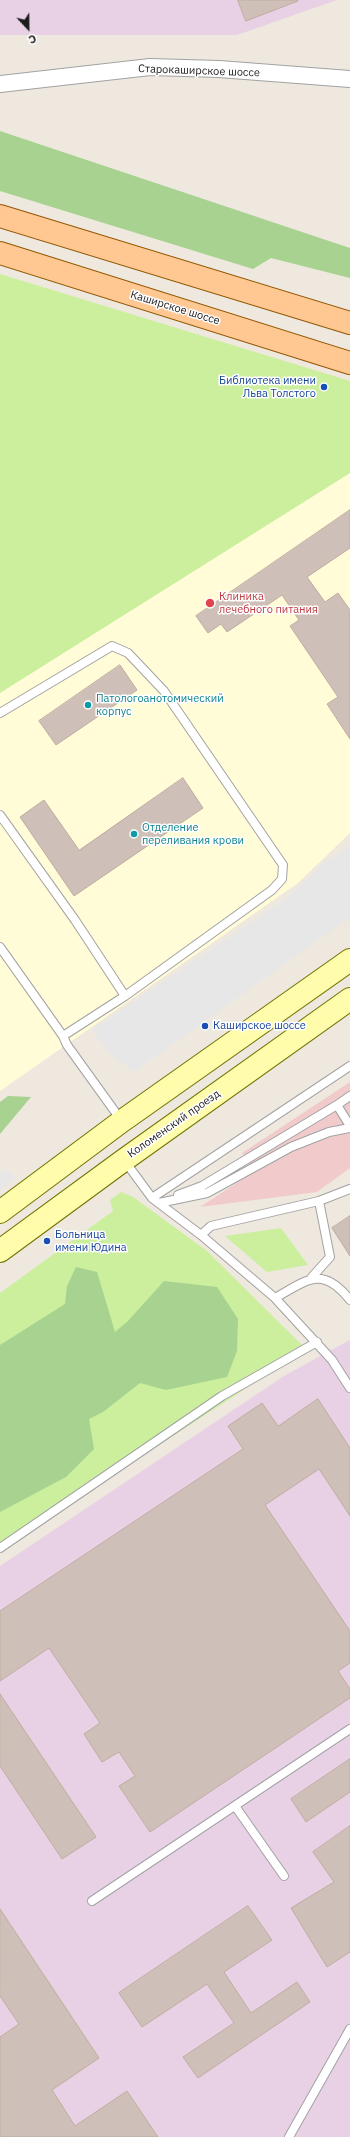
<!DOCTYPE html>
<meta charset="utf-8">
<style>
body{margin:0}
#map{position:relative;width:350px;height:2137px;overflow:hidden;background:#eee8df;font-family:"IBM Plex Sans",sans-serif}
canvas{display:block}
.north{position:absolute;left:8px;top:8px;width:40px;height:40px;-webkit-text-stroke:3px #fff;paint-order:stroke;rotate:158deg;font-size:11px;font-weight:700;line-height:16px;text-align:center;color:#1b1b1b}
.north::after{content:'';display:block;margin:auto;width:14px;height:18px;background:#1b1b1b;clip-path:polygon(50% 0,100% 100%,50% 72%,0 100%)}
</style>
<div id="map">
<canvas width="350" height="2137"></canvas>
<div class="north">С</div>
</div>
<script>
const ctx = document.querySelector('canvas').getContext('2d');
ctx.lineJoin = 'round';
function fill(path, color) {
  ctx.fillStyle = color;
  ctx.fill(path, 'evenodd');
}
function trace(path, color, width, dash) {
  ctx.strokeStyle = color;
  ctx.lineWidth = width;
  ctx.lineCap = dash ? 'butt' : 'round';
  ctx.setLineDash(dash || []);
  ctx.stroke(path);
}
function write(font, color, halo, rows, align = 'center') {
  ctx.font = font + ' "IBM Plex Sans",sans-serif';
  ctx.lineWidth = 3;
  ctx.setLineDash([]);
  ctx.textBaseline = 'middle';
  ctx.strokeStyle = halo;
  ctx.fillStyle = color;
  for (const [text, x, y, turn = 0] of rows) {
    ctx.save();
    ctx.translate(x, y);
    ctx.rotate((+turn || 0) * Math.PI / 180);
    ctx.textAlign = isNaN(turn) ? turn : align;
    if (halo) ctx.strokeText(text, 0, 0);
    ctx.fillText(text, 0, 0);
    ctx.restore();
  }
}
const commercial = new Path2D(`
 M350,1082V1168L317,1192L200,1207L255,1171L242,1153Z`);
const industrial = new Path2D(`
 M0,0H337L237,35H0Z
 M350,1340V2137H0V1566L284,1376Z`);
const education = new Path2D(`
 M0,329L350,440V833L298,883L0,1091Z`);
const grass = new Path2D(`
 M0,274L350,381V473L0,693Z
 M121,1192L133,1197L207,1251L306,1349L0,1549V1293L113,1211L110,1200Z
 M281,1228L308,1265L267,1272L225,1236Z`);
const forest = new Path2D(`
 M0,131L350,248V278L271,258L253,269L0,191Z
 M8,1096L31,1097L0,1134V1102Z
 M76,1267L97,1272L115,1332L128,1321L164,1281L217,1287L238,1319L237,1351L227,1377L166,1390L140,1383L103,1412L89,1419L94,1449L66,1477L0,1512V1345L65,1304L67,1286Z`);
const parking = new Path2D(`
 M349,847L350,917L134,1072L111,1055L92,1030L288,897L325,862Z
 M5,1169L16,1178L0,1190V1173Z`);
const building = new Path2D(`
 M238,0H298V1L246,21Z
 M350,510V548L307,577L325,602L338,593L350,610V739L327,704L338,697L290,626L299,620L282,595L227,632L221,624L208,633L196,616Z
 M120,665L137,690L56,745L39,721Z
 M183,778L203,808L74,896L20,817L44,800L79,850Z
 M350,1216V1256L332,1228Z
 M318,1399L350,1448V1516L319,1469L265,1505L350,1631V1663L338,1671L350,1689V1698L150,1832L119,1786L135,1776L119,1752L102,1762L84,1734L100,1723L49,1648L0,1681V1611L243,1449L228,1426L262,1403L278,1426Z
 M0,1694L96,1837L62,1859L0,1766Z
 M350,1759V1792L306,1822L291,1799Z
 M350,1826V1952L327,1967L291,1908L334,1882L313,1852Z
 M248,1906L272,1940L224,1972L251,2013L297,1982L310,2002L198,2078L183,2057L234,2023L207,1984L142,2027L119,1993Z
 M0,1909L99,2058L52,2090L75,2126L127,2091L158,2137H0V2037L19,2024L0,1996Z`);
const lane = new Path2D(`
 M0,713L112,646L128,653L164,691L283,865L282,879L272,890L125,996L63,1036
 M0,815L75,920L125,996
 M0,947L63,1036L67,1045L121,1120
 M350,1096L337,1105L350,1126
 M124,1160L152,1198L201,1235L275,1298L332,1360L350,1388
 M178,1195L202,1186L337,1105
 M152,1198L350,1066
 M159,1203L207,1193L291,1147L329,1132L350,1128
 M201,1235L211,1226L319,1201L350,1189
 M312,1277L330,1257L319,1201
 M275,1298C307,1280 322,1265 350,1300
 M0,1548L222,1396L317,1342
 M235,1806L284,1876
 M92,1901L350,1729
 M289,2137L350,2029`);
const street = new Path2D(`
 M0,84L150,67L219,69L350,79`);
const secondary = new Path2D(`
 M0,1212L122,1121L350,960
 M0,1251L124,1160L350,999`);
const primary = new Path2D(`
 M0,216L350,323
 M0,253L350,363`);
const markers = [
 [324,387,4,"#1a4fb4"],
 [210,603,5,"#e0444e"],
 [88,705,4,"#0f9aa8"],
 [134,834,4,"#0f9aa8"],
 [205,1026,4,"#1a4fb4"],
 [47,1241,4,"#1a4fb4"]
];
const streetNames = [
 ["Старокаширское шоссе",199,71,2],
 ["Каширское шоссе",175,308,17],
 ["Коломенский проезд",174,1124,-35]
];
const transitNames = [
 ["Библиотека имени",316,381,"right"],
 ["Льва Толстого",316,394,"right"],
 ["Каширское шоссе",213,1026],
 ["Больница",55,1235],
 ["имени Юдина",55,1248]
];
const healthNames = [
 ["Клиника",219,597],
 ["лечебного питания",219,610]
];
const cultureNames = [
 ["Патологоанотомический",96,699],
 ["корпус",96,712],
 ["Отделение",142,828],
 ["переливания крови",142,841]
];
fill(commercial, '#f1cbcc');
fill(industrial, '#e8d0e5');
fill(education, '#fffcd7');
fill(grass, '#ccef9e');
fill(forest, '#a7d28f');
fill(parking, '#e7e7e7');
fill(building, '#cec0b8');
trace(building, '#c1aca0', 1);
trace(lane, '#a2a2a2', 10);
trace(street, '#a2a2a2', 18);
trace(secondary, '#707400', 24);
trace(primary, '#925700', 24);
trace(lane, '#fff', 8);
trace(street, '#fff', 16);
trace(secondary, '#fffdac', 22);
trace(primary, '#ffc893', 22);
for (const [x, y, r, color] of markers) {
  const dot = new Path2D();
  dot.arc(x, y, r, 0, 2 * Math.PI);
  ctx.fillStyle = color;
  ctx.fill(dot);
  trace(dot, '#fff', 1.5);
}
write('11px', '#1b1b1b', '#fff', streetNames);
write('11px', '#164399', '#fff', transitNames, 'left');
write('11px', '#be3a42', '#fff', healthNames, 'left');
write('11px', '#0d838f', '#fff', cultureNames, 'left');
</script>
